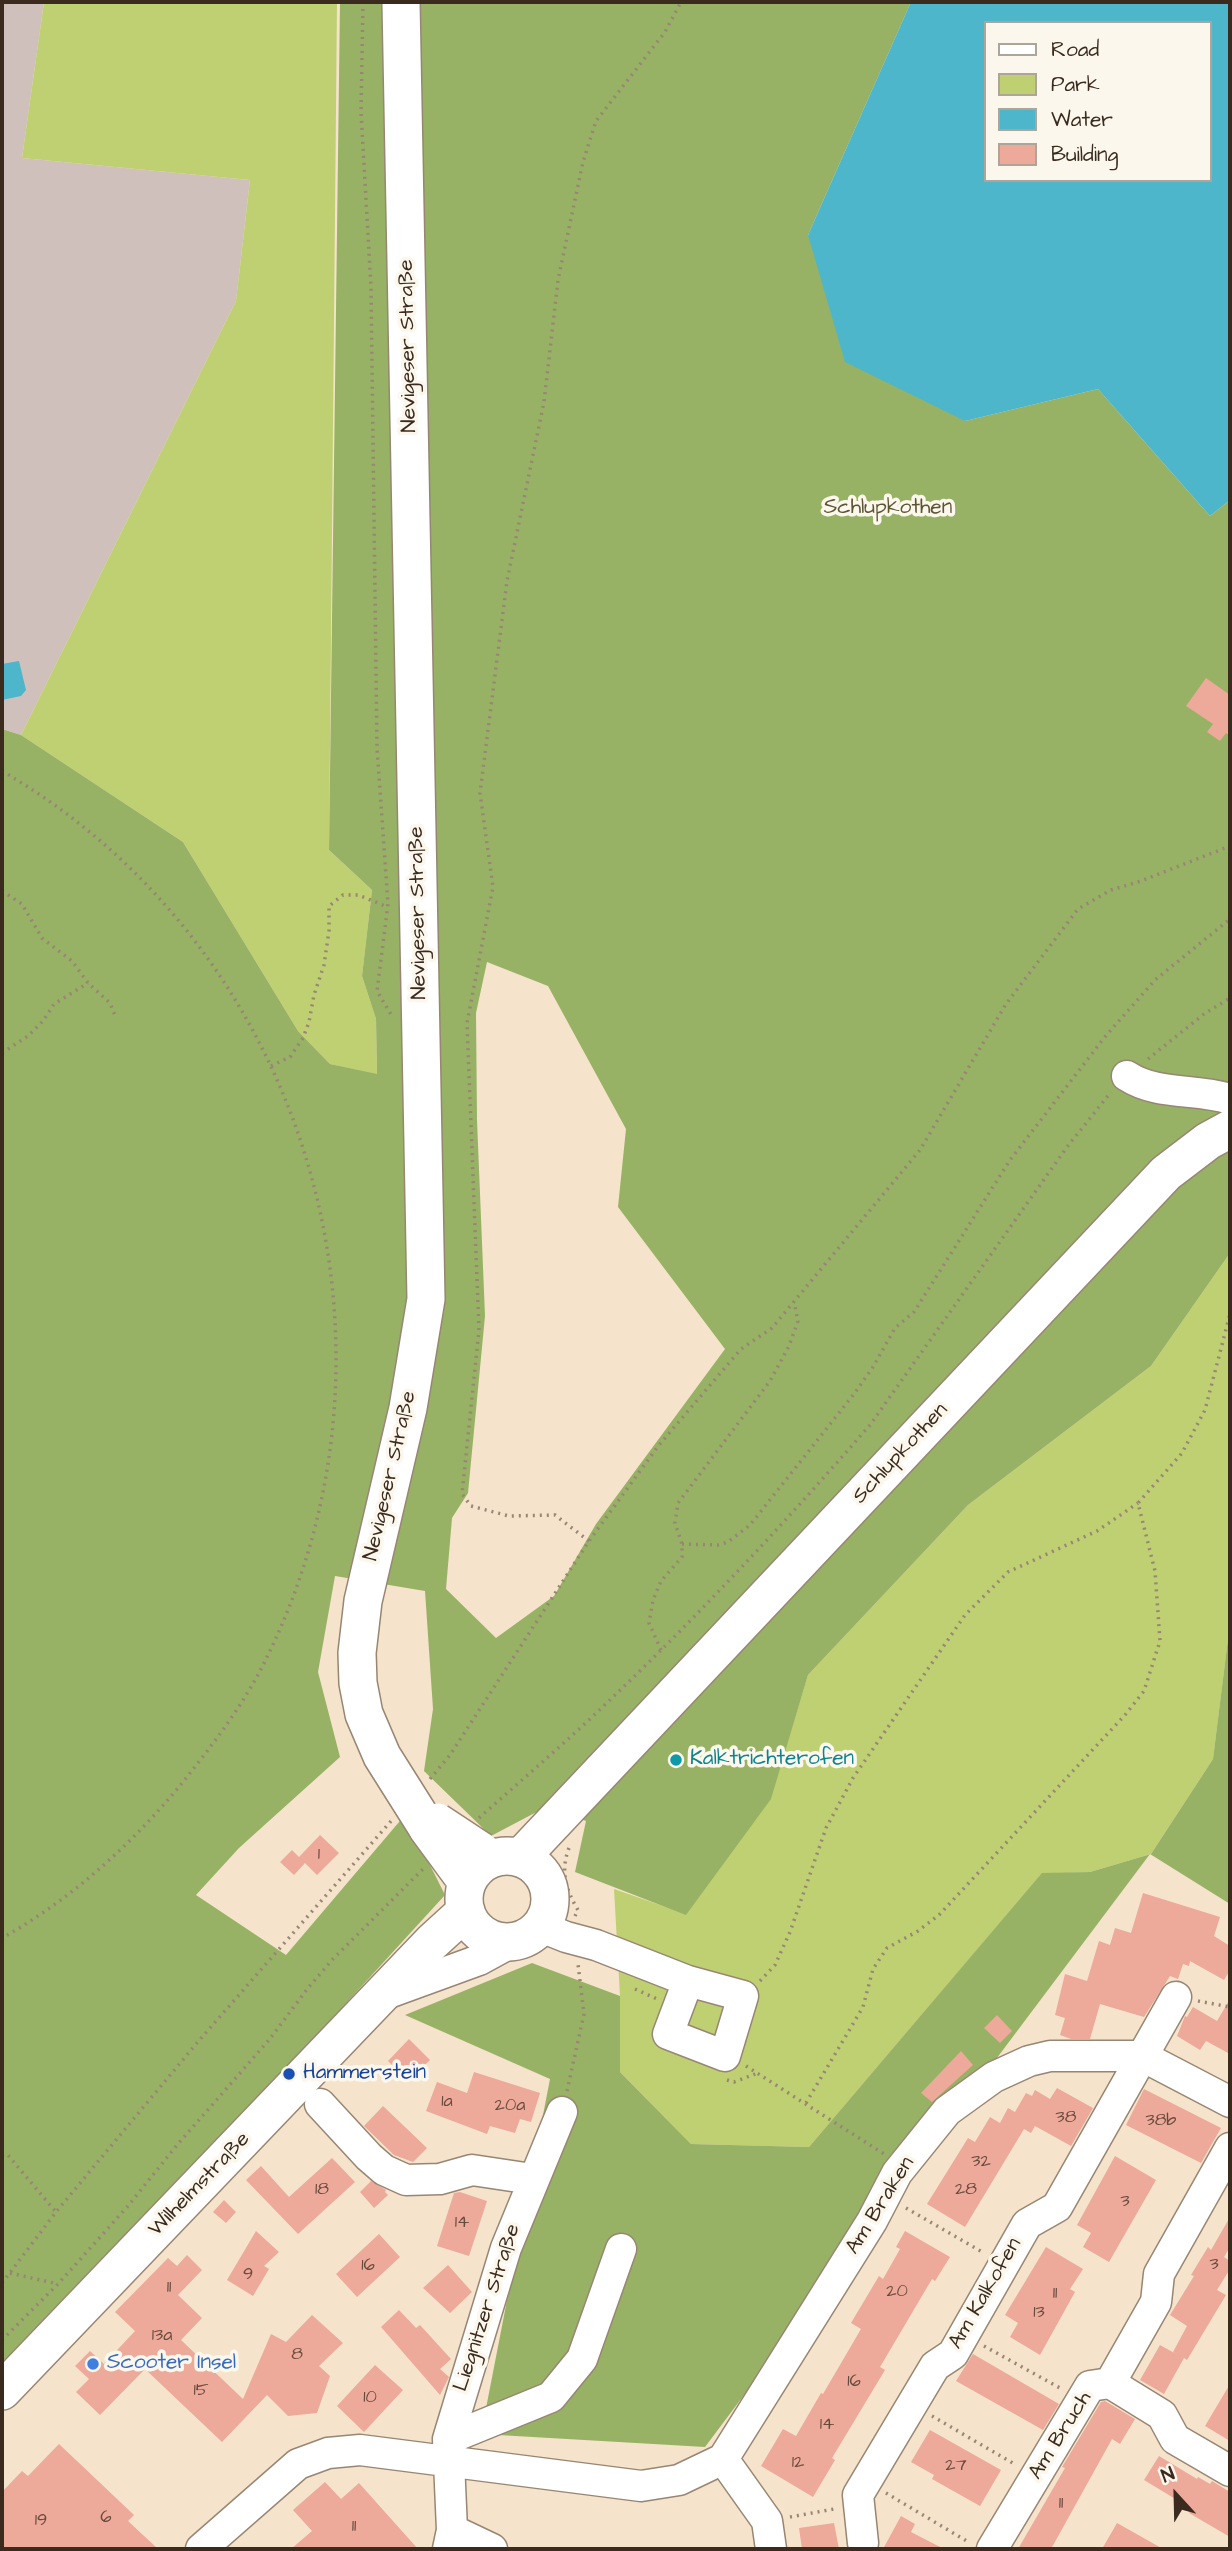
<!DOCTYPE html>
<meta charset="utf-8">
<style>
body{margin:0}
#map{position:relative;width:1232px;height:2551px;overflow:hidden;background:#f6e3cb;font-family:"Architects Daughter",sans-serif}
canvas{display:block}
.frame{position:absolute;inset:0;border:4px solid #3b2a1e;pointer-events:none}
.legend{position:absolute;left:984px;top:21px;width:228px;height:161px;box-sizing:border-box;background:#fbf7ec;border:2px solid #aea59a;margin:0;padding:9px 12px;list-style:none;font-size:21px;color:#3b2a1e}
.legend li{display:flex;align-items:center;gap:14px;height:35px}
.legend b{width:35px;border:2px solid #aea59a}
.north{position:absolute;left:1141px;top:2460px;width:70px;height:70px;-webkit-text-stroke:5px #fbf7ec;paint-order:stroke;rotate:338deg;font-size:19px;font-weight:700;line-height:28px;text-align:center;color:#3b2a1e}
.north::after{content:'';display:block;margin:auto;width:24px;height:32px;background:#3b2a1e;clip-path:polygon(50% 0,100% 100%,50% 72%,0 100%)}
</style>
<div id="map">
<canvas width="1232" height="2551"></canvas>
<div class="frame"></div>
<ul class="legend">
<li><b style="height:9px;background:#fff"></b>Road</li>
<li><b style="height:19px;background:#bfd073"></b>Park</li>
<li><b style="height:19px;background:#4db6ca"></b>Water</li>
<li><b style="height:19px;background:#eda999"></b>Building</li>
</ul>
<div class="north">N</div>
</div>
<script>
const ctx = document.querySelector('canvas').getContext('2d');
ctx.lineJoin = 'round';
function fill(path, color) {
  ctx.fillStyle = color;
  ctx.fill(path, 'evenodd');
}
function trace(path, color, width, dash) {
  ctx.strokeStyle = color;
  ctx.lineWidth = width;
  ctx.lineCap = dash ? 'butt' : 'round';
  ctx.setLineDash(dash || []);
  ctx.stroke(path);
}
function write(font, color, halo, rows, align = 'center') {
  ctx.font = font + ' "Architects Daughter",sans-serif';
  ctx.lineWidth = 7;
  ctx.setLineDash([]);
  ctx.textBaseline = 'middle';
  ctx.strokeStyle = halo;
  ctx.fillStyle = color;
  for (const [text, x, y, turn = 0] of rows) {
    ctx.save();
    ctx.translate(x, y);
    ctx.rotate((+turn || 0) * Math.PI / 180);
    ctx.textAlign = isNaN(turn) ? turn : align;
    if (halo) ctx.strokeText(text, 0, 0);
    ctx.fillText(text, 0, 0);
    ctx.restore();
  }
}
const industrial = new Path2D(`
 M2,2H44L22,158L250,180L236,301L21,735L2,729Z`);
const green = new Path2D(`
 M44,2H337L329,850L372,890L362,976L376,1019L377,1075L330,1064L298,1031L183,842L21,735L236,301L250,180L22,158Z
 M1230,1253V1623L1213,1759L1151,1854L1090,1872L1042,1874L809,2147L691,2144L620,2072V1996L614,1889L686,1914L770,1799L808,1675L968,1505L1151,1366Z`);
const forest = new Path2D(`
 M340,2H911L808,235L965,421L1098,389L1210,516L1230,500V1253L1151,1366L968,1505L808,1675L771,1799L686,1915L575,1872L586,1821L546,1807L491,1836L424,1771L433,1709L425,1591L335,1576L318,1672L340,1757L239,1848L196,1895L286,1955L405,1815L445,1895L297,2057L2,2368V729L21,735L183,842L298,1031L330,1064L377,1074L376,1019L362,976L372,890L329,850ZM487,962L548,986L626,1129L618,1207L725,1349L596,1524L554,1596L496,1638L446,1589L452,1518L468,1493L485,1316L477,1120L476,1013Z
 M1230,1623V1904L1150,1854L705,2447L481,2434L550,2079L405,2015L532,1963L620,1996V2072L691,2144L809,2147L1042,1873L1090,1872L1151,1854L1213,1759Z`);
const water = new Path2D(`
 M911,2H1230V500L1210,516L1098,389L965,421L845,362L808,235ZM985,23H1209V180H985Z
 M19,661L26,690L21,696L2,700V664Z`);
const building = new Path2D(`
 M1206,678L1230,695V736L1226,733L1220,741L1207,732L1213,724L1186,706Z
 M320,1835L339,1853L317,1875L305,1863L294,1875L280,1862L292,1850L299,1857Z
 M1143,1893L1220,1917L1214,1936L1230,1946V1970L1224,1980L1190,1961L1189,1966L1183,1964L1178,1979L1170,1976L1144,2017L1100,2004L1090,2039H1071L1060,2035L1065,2018L1055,2015L1065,1974L1087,1981L1099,1941L1110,1945L1115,1928L1131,1933Z
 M1230,1999V2054L1206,2041L1200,2050L1177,2036L1185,2016L1187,2017L1193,2007L1217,2021Z
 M997,2015L1012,2031L1000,2043L984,2028Z
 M409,2039L430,2060L408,2081L388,2061Z
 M961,2051L973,2065L932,2102L921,2093Z
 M474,2072L540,2093L531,2122L520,2119L515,2133L490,2126L487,2134L426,2111L437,2082L467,2093Z
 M1057,2088L1093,2108L1071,2146L1035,2126L1031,2133L1024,2129L965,2227L927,2204L968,2138L975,2142L990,2117L1000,2123L1008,2108L1015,2112L1026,2093L1032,2096L1035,2090L1050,2099Z
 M1144,2089L1221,2128L1201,2163L1126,2125Z
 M383,2106L427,2148L413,2162L394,2155L364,2126Z
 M1115,2156L1156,2180L1109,2262L1083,2247L1091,2233L1077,2225Z
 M332,2158L355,2182L298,2234L246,2180L261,2166L289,2197Z
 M371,2181L386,2190L385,2192L388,2195L374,2208L360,2192Z
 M460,2192L487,2201L469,2256L437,2246L454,2193Z
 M224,2200L236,2212L226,2223L213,2212Z
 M1230,2217V2247L1224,2257L1230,2261V2269L1217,2290L1226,2295L1187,2360L1184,2358L1164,2394L1140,2380L1160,2345L1178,2355L1173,2352L1187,2326L1170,2315L1194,2276L1191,2275L1208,2247L1211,2250Z
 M256,2231L279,2252L264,2266L269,2269L253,2296L227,2280Z
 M905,2231L950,2257L935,2281L932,2279L880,2367L885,2370L832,2458L835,2460L813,2497L761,2466L783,2429L796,2436L821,2393L823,2394L861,2329L851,2323L879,2276L883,2279L900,2249L896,2247Z
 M379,2234L400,2257L357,2297L336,2274Z
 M1046,2247L1083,2269L1070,2289L1075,2292L1040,2355L1010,2337L1018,2323L1005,2315Z
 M187,2255L202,2270L178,2295L202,2318L181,2340L243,2399L271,2334L286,2342L312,2315L343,2343L319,2366L330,2376L317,2413L288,2416L267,2395L222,2442L145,2369L100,2415L76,2392L89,2379L75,2366L90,2351L104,2364L135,2331L115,2312L168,2258L177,2266Z
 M448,2265L472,2292L450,2313L423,2288Z
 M399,2310L416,2328L420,2325L451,2359L440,2369L449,2377L440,2395L381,2327Z
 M973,2354L1059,2404L1043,2430L956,2381Z
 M375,2365L403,2390L364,2432L337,2406Z
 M1230,2384V2441L1205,2426Z
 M1105,2401L1135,2419L1120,2444L1112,2439L1051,2549H1018L1065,2468L1062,2467L1101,2402Z
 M930,2430L1001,2470L980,2506L932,2479L934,2475L911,2462Z
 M59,2444L134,2515L128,2521L158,2549H2V2492L22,2471L28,2476Z
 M1159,2456L1197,2479L1198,2477L1210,2484L1212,2481L1230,2492V2537L1189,2513L1192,2509L1144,2480Z
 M325,2482L341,2499L359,2483L418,2549H291L312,2531L293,2510Z
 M901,2516L915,2524L911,2532L944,2549H883Z
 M834,2523L839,2549H802L799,2528Z
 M1117,2523L1133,2532L1163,2549H1102Z`);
const path = new Path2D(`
 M363,2L361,112L371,287L377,748L388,904L377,991L392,1016
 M2,771C308,949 423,1343 266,1659C245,1703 213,1744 183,1782C132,1844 72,1899 2,1938
 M2,891L22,904L42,938L72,961L88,983L110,1003L116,1018
 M2,1053L28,1036L43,1021L54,1004L88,983
 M1148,1059L1204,1014L1230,998
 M271,1066L290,1057L303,1038L309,1022L314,995L324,965L329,931V906L343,895H358L388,907
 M589,1541L555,1515L509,1516L471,1506L462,1494L479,1330L467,1023L493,887L480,793L507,581L544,402L558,280L583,162L596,121L665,32L681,2
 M682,1544L718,1545L728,1542L750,1525L854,1394L873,1367L895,1328L914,1312L1010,1160L1104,1038L1155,980L1230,919
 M661,1650L649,1623L653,1600L661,1581L682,1557V1544L675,1523L678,1503L770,1381L789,1346L798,1321L794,1302
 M430,1779L450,1755L589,1541L659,1445L741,1349L772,1328L920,1150L1006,1004L1078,909L1111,890L1141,881L1230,846
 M479,1818C525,1777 571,1738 614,1696C704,1610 789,1518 870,1425L1067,1147L1111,1092
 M569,1848C560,1871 566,1890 578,1910L575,1916
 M760,1981L775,1965L790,1932L826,1828L853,1778L965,1615L1008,1572L1097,1531L1138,1503
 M635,1989L657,1999
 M1198,2001L1230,2007
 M746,2066L884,2154
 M727,2080L734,2082L758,2073
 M567,2091L584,2014L578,1964
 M806,2103L863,2007L873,1969L887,1948L918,1931L939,1915L1125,1715L1144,1691L1160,1641L1155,1571L1138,1503L1182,1453L1205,1410L1230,1314
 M2,2155L7,2154L56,2212
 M906,2208L984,2253
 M10,2273L58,2284
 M2,2283L56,2212L196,2044L392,1820
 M2,2340L58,2284L128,2206L177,2145L269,2040L308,1988L333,1959L425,1867
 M984,2346L1060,2388
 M932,2416L1016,2465
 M886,2493L970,2543
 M790,2517L834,2509`);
const minor = new Path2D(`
 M1127,1076C1158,1096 1196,1088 1230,1099
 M541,1927L566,1937L596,1945L688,1981L743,1996L725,2056L668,2034L688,1981
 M383,1995L479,1960L512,1942
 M320,2104L369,2157L384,2170L406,2180L440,2179L472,2170L532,2179
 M1110,2383L1162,2415L1175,2439L1230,2471
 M448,2439L551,2397L582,2359L621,2249
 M723,2459L767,2521L771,2549
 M452,2530L492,2549
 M863,2543L858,2495L935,2366L953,2354L1027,2224L1057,2207L1176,1997
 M201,2549L298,2464L328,2453L360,2450L641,2486L679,2480L723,2459L872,2221L897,2173L947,2111L994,2077L1029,2061L1050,2056H1142L1230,2102
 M448,2549L452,2530L448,2439L506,2248L562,2112
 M992,2549L1090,2386L1110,2383L1156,2302L1159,2274L1230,2148`);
const major = new Path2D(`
 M401,2L426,1299L408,1408L363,1601L357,1653L358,1683L364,1714L382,1756L428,1829
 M464 1899a43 43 0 1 1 86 0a43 43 0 1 1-86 0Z
 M521,1857L1166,1173L1208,1141L1230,1129
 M2,2391L432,1942L466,1911`);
const majorBridge = new Path2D(`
 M437,1822L481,1851
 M428,1829L461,1874`);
const markers = [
 [676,1760,7,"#0f9aa8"],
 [289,2074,7,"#1a4fb4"],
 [93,2364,7,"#3f7fe0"]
];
const numberNames = [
 ["1",319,1855],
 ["1a",447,2102],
 ["20a",510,2106],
 ["38",1066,2118],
 ["38b",1161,2121],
 ["32",981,2162],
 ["18",322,2190],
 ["28",966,2190],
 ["3",1125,2202],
 ["14",462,2223],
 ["3",1214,2265],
 ["16",368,2266],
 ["9",248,2275],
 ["11",169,2288],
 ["20",897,2292],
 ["11",1055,2294],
 ["13",1039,2313],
 ["13a",162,2336],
 ["8",297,2355],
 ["16",854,2382],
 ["15",201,2391],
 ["10",370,2398],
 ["14",827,2425],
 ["12",798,2463],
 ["27",956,2466],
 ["11",1061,2504],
 ["6",106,2518],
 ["19",41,2521],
 ["11",354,2527]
];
const streetNames = [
 ["Nevigeser Straße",409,346,-91],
 ["Nevigeser Straße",419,913,-91],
 ["Schlupkothen",901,1454,-47],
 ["Nevigeser Straße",391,1476,-77],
 ["Wilhelmstraße",200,2185,-46],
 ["Am Braken",881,2206,-58],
 ["Am Kalkofen",986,2294,-60],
 ["Liegnitzer Straße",488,2308,-72],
 ["Am Bruch",1061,2436,-58]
];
const parkNames = [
 ["Schlupkothen",888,509]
];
const cultureNames = [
 ["Kalktrichterofen",690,1760]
];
const transitNames = [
 ["Hammerstein",303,2074]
];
const shopNames = [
 ["Scooter Insel",107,2364]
];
fill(industrial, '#d0c0bc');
fill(green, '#bfd073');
fill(forest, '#97b265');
fill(water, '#4db6ca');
fill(building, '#eda999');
trace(minor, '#988674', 33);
trace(major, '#988674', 40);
trace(path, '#988674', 3.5, [2, 5]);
trace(minor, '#fff', 30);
trace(major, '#fff', 37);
trace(majorBridge, '#988674', 40, []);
trace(majorBridge, '#fff', 37);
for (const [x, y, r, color] of markers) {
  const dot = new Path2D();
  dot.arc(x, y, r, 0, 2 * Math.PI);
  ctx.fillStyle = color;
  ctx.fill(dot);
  trace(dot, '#fbf7ec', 2.5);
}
write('18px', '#684a3d', null, numberNames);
write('21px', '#3b2a1e', '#fbf7ec', streetNames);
write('21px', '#5c5433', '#fbf7ec', parkNames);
write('21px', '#0d838f', '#fbf7ec', cultureNames, 'left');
write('21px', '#164399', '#fbf7ec', transitNames, 'left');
write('21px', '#366cbe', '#fbf7ec', shopNames, 'left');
</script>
